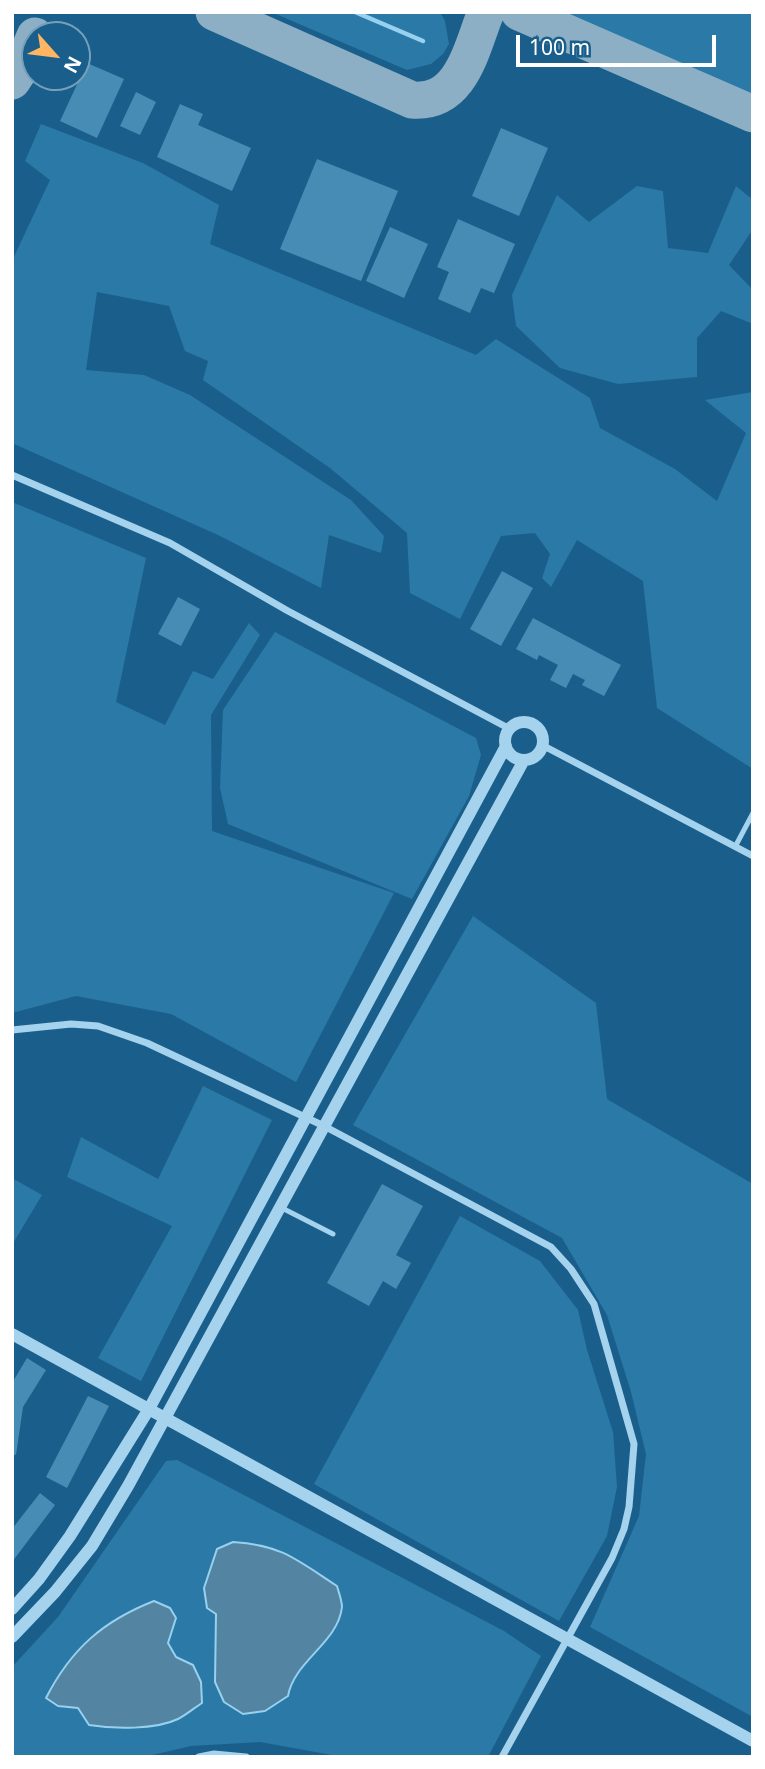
<!DOCTYPE html>
<style>
body{margin:0}
#map{position:relative;width:765px;height:1769px;overflow:hidden;background:#1a5f8b;font-family:"Noto Sans",sans-serif}
canvas{display:block}
.frame{position:absolute;inset:0;border:14px solid #fff;pointer-events:none}
.north{position:absolute;left:21px;top:21px;width:70px;height:70px;box-sizing:border-box;background:#1a5f8b;border:2px solid #769fb9;border-radius:50%;rotate:118deg;font-size:19px;font-weight:700;line-height:28px;text-align:center;color:#fff}
.north::after{content:'';display:block;margin:auto;width:24px;height:32px;background:#ffb561;clip-path:polygon(50% 0,100% 100%,50% 72%,0 100%)}
.scale{position:absolute;left:516px;top:35px;width:200px;height:32px;box-sizing:border-box;border:4px solid #fff;border-top:0;padding-left:9px;font-size:21px;line-height:24px;white-space:nowrap;color:#fff;-webkit-text-stroke:5px #1a5f8b;paint-order:stroke}
</style>
<div id="map">
<canvas width="765" height="1769"></canvas>
<div class="frame"></div>
<div class="north">N</div>
<div class="scale">100 m</div>
</div>
<script>
const ctx = document.querySelector('canvas').getContext('2d');
ctx.lineJoin = 'round';
function fill(path, color) {
  ctx.fillStyle = color;
  ctx.fill(path, 'evenodd');
}
function trace(path, color, width, dash) {
  ctx.strokeStyle = color;
  ctx.lineWidth = width;
  ctx.lineCap = dash ? 'butt' : 'round';
  ctx.setLineDash(dash || []);
  ctx.stroke(path);
}
const green = new Path2D(`
 M271,12H440L445,21L449,44L443,54L431,64L407,70Z
 M559,12H753V98L561,14Z
 M41,124L143,163L219,205L210,244L476,355L496,339L590,398L600,428L675,469L717,501L746,433L705,400L753,392V769L657,708L643,581L577,540L551,587L542,578L550,554L535,533L501,536L460,619L410,593L407,533L330,468L203,380L208,361L185,351L169,306L97,292L86,370L144,375L190,395L351,500L384,536L381,553L329,535L321,588L218,535L12,443V261L50,180L25,161Z
 M637,186L663,191L668,248L708,253L736,186L753,200V229L729,265L753,290V324L721,311L697,338V377L618,384L560,368L516,326L512,295L557,195L589,222Z
 M12,502L146,558L116,702L165,725L193,671L213,679L249,623L260,635L211,715L212,831L394,893L296,1082L171,1014L76,996L12,1013Z
 M275,632L476,738L481,755L469,796L412,899L228,824L220,788L223,710Z
 M473,916L596,1003L607,1099L753,1184V1717L590,1627L639,1516L646,1454L631,1392L607,1315L562,1238L353,1125Z
 M203,1086L272,1120L141,1381L98,1358L172,1226L67,1177L81,1137L158,1179Z
 M12,1178L42,1195L12,1245Z
 M460,1216L540,1261L578,1310L587,1350L613,1432L617,1487L607,1536L559,1621L314,1484Z
 M177,1460L504,1631L541,1656L488,1757H343L260,1742L191,1746L144,1757H12V1667L58,1617L166,1461Z`);
const water = new Path2D(`
 M233,1542C282,1545 297,1560 337,1586C339,1593 342,1601 342,1607C338,1643 294,1661 288,1696L265,1711L243,1714L224,1702L215,1682L216,1614L207,1608L204,1588L217,1549Z
 M154,1601L170,1608L176,1618L168,1643L176,1657L193,1665L201,1682L202,1703C194,1708 186,1715 178,1719C155,1730 114,1729 89,1725L78,1708L58,1706L46,1698C71,1649 103,1621 154,1601Z`);
const stream = new Path2D(`
 M355,12L423,41`);
const taxiway = new Path2D(`
 M214,12L412,100C462,104 471,49 486,12
 M519,12L753,114
 M12,81L22,66L35,36`);
const building = new Path2D(`
 M87,63L124,79L97,138L60,121Z
 M136,92L156,102L140,135L120,126Z
 M180,104L203,114L198,125L251,148L232,191L157,157Z
 M501,128L548,148L519,216L472,196Z
 M317,159L398,191L361,281L280,249Z
 M458,219L515,244L494,293L481,288L470,313L438,299L449,272L437,267Z
 M390,227L428,244L404,298L366,281Z
 M502,571L533,588L501,646L470,629Z
 M178,597L200,609L181,646L158,634Z
 M533,618L621,665L604,696L582,685L585,680L573,674L566,688L550,680L558,665L539,655L537,660L516,649Z
 M382,1184L423,1206L396,1255L411,1263L396,1289L383,1281L369,1306L327,1283Z
 M27,1358L46,1370L23,1407L16,1455L12,1454V1383Z
 M88,1396L109,1406L67,1488L46,1477Z
 M40,1493L55,1505L12,1562V1529Z`);
const service = new Path2D(`
 M735,847L753,813
 M280,1207L333,1234`);
const minor = new Path2D(`
 M12,475L170,543L288,611L510,729
 M542,745L753,856
 M12,1030L71,1024L98,1026L147,1043L324,1126L551,1247L571,1269L594,1304L634,1444L629,1507L624,1529L612,1558L502,1757
 M199,1757L214,1754L246,1757`);
const tertiary = new Path2D(`
 M505 741a19 19 0 1 1 38 0a19 19 0 1 1-38 0Z
 M12,1334L753,1741
 M12,1609L39,1579L70,1536L149,1409L506,746
 M12,1637L55,1592L92,1546L128,1486L524,760`);
fill(green, '#2a79a7');
fill(water, '#5384a2');
trace(water, '#98d0ef', 2);
trace(stream, '#98d0ef', 4.5);
trace(taxiway, '#8cafc5', 37);
fill(building, '#478cb5');
trace(service, '#a5d2ed', 5);
trace(minor, '#a5d2ed', 7);
trace(tertiary, '#a5d2ed', 12);
</script>
